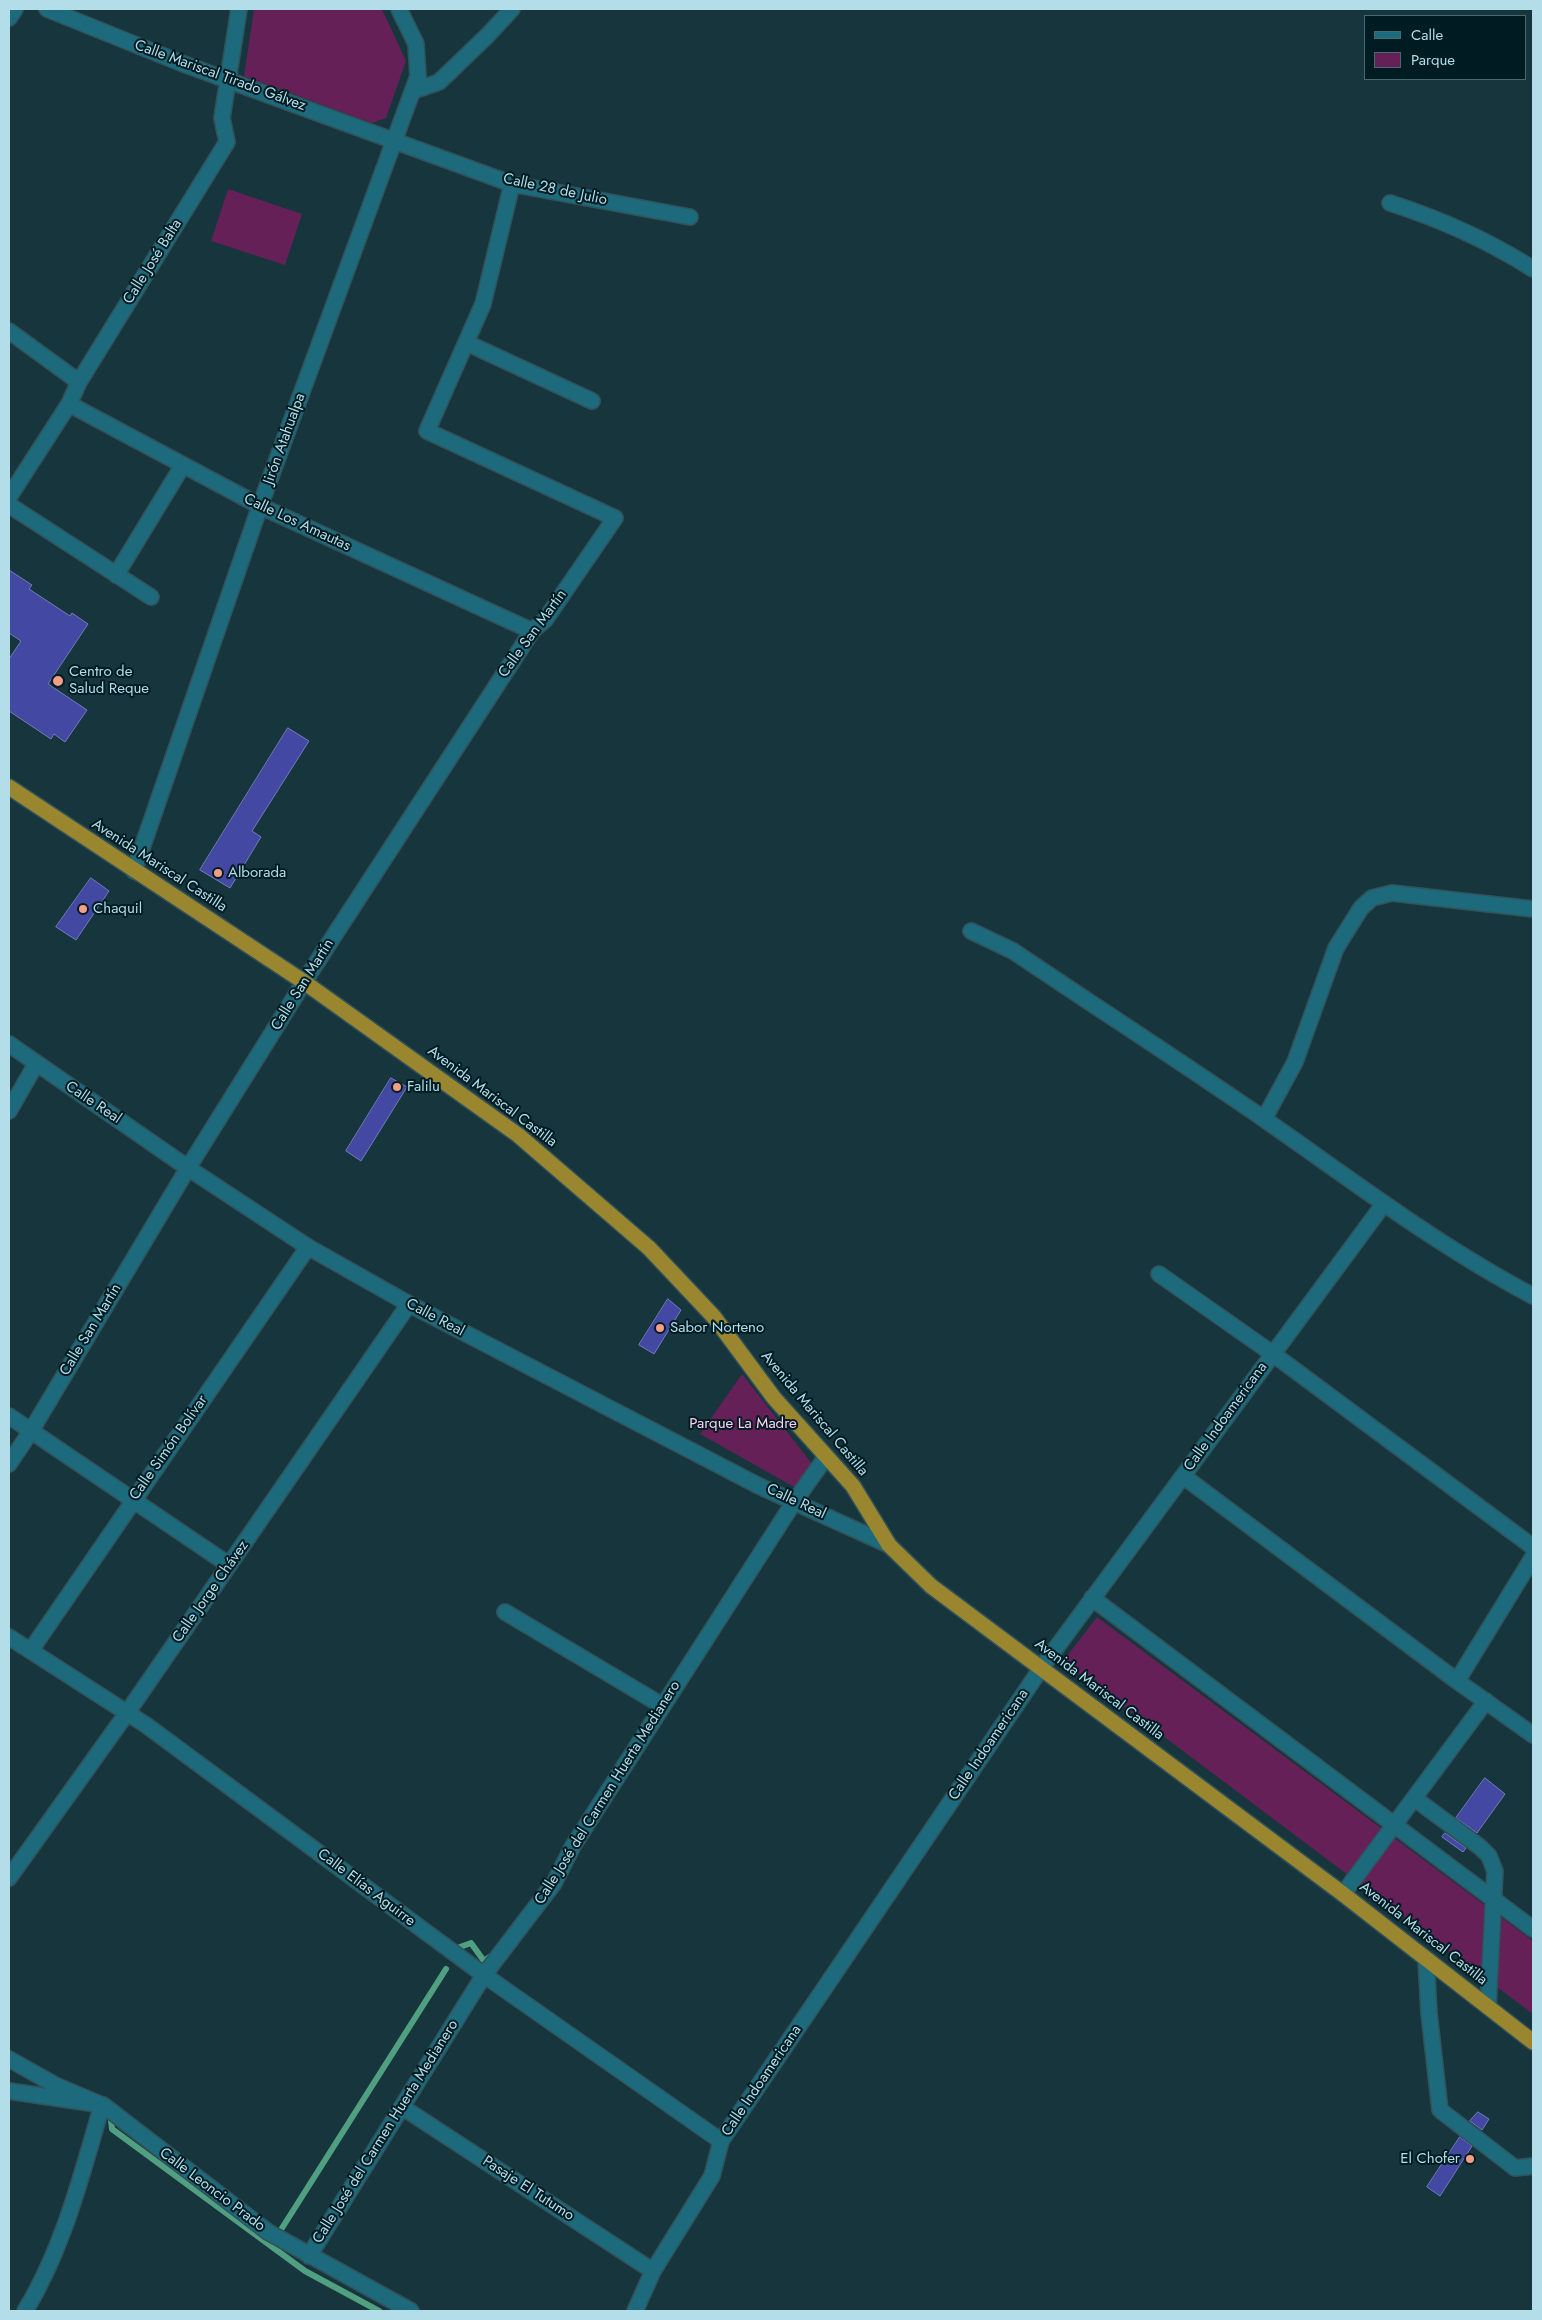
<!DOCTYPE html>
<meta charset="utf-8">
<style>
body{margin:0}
#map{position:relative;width:1542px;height:2320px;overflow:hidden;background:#16353c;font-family:Jost,sans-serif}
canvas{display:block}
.frame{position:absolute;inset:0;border:10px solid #b2dde9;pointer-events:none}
.legend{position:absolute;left:1364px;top:15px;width:162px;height:65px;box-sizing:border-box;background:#001c23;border:1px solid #476972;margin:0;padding:6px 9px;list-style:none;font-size:15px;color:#b2dde9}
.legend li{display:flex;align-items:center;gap:10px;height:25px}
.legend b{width:25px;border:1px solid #476972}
</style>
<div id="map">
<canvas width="1542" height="2320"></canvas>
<div class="frame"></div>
<ul class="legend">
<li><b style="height:6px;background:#1c6a7c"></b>Calle</li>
<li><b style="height:14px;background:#642057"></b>Parque</li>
</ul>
</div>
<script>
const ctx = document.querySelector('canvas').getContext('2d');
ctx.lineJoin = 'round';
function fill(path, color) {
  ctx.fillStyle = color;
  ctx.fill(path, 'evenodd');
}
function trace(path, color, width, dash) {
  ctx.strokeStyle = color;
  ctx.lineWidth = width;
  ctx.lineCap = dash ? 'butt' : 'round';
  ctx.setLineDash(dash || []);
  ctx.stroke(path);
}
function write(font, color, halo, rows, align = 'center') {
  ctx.font = font + ' Jost,sans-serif';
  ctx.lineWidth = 4;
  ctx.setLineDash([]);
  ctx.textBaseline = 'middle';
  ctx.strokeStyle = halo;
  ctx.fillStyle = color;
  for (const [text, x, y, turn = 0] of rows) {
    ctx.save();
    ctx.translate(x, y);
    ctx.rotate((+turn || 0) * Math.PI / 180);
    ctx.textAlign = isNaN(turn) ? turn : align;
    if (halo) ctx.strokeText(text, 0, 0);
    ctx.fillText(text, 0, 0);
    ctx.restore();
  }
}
const green = new Path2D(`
 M254,9H382L406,61L386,118L372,123L244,76Z
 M228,189L302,214L285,265L211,241Z
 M742,1374L813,1465L794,1487L700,1434Z
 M1097,1617L1533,1941V2014L1063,1661Z`);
const stream = new Path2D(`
 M460,1947L471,1943L484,1961L491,1956
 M110,2112L112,2129L305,2271L379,2311
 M277,2236L446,1969`);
const building = new Path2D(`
 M9,570L32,585L29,589L70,616L72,613L88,624L48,684L87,710L65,742L54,734L51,739L9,711V659L21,641L9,633Z
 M288,728L309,741L252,831L261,837L230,888L200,870Z
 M91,878L109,891L76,940L56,927Z
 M391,1078L407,1087L361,1161L346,1151Z
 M668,1299L681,1310L654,1354L639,1345Z
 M1485,1778L1505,1794L1477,1833L1456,1818Z
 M1445,1833L1466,1848L1463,1852L1442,1837Z
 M1478,2112L1489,2119L1482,2130L1470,2121Z
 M1460,2137L1472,2146L1440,2196L1427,2187Z`);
const minor = new Path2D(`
 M47,9L181,63L512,184L690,217
 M9,18L15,9
 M413,91L439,82L488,35L512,9
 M1390,203C1440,219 1489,241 1533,269
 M9,331L79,382
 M467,343L592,401
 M69,404L260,506L532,631
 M9,497L69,404L79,382L227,142L222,118L239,9
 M9,505L151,597
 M116,575L183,465
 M134,871L260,506L418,76L416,44L399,9
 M971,931L1013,951C1096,1007 1181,1062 1264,1119C1353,1181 1438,1246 1533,1296
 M9,1044L188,1168L308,1247L409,1304L759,1486L889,1545
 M9,1111L36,1064
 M1264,1119L1295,1062L1336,948L1361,908L1372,898L1392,893L1533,909
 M1159,1274L1273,1354L1533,1547
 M9,1416L229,1565
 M9,1464L31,1431L188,1168L304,982L532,631L545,620L615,518L427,431L483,304L512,184
 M1183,1476L1457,1681L1533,1735
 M1092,1598L1533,1929
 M505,1612L663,1706
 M9,1637L146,1725L484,1975L721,2141
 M31,1650L308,1247
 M1457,1681L1533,1557
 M1414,1798L1480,1847L1489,1856L1495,1871L1488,2007
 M9,1878L127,1713L409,1304
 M1343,1894L1486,1701
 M1426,1959L1429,2013L1440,2110L1515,2168L1533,2166
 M9,2059L57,2086L102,2105C82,2174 63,2249 25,2311
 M9,2091L103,2105L268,2232L411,2311
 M402,2107L653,2271
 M309,2256L484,1975L554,1883L573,1846L794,1502L826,1457
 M635,2311L653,2271L712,2176L721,2141L1042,1667L1383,1205`);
const highway = new Path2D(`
 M9,787L304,982L518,1135L649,1248L714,1317L774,1398L853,1486L889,1545L931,1586L1343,1894L1533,2042`);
const markers = [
 [58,681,6,"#f49e86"],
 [218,873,5,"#f49e86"],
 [83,909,5,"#f49e86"],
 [397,1087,5,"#f49e86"],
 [660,1328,5,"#f49e86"],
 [1470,2159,5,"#f49e86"]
];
const streetNames = [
 ["Calle Mariscal Tirado Gálvez",220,76,20],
 ["Calle 28 de Julio",555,190,12],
 ["Calle José Balta",153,262,-58],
 ["Jirón Atahualpa",285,439,-70],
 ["Calle Los Amautas",297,523,25],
 ["Calle San Martín",533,634,-54],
 ["Avenida Mariscal Castilla",159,866,33],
 ["Calle San Martín",303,985,-58],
 ["Avenida Mariscal Castilla",492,1097,37],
 ["Calle Real",93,1103,34],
 ["Calle Real",435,1318,28],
 ["Calle San Martín",91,1330,-59],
 ["Avenida Mariscal Castilla",814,1414,50],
 ["Calle Indoamericana",1226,1417,-54],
 ["Calle Simón Bolívar",169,1448,-55],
 ["Calle Real",796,1502,25],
 ["Calle Jorge Chávez",211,1592,-55],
 ["Avenida Mariscal Castilla",1099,1690,37],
 ["Calle Indoamericana",989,1745,-56],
 ["Calle José del Carmen Huerta Medianero",608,1793,-58],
 ["Calle Elías Aguirre",366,1888,37],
 ["Avenida Mariscal Castilla",1423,1934,38],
 ["Calle Indoamericana",762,2081,-56],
 ["Calle José del Carmen Huerta Medianero",386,2132,-58],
 ["Pasaje El Tutumo",528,2189,33],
 ["Calle Leoncio Prado",212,2190,37]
];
const poiNames = [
 ["Centro de",69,672],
 ["Salud Reque",69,689],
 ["Alborada",228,873],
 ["Chaquil",93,909],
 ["Falilu",407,1087],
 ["Sabor Norteno",670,1328],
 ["El Chofer",1460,2159,"right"]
];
const parkNames = [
 ["Parque La Madre",743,1424]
];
fill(green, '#642057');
trace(stream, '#519f81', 6);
fill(building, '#4348a3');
trace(building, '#737cbb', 1);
trace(minor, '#32525a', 18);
trace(highway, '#32525a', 18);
trace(minor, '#1c6a7c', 15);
trace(highway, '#99862f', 15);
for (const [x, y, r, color] of markers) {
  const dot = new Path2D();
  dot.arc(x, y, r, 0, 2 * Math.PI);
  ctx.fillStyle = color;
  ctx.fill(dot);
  trace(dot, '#001c23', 2);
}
write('15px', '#b2dde9', '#001c23', streetNames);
write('15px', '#b2dde9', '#001c23', poiNames, 'left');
write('15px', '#ffcff1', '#001c23', parkNames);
</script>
